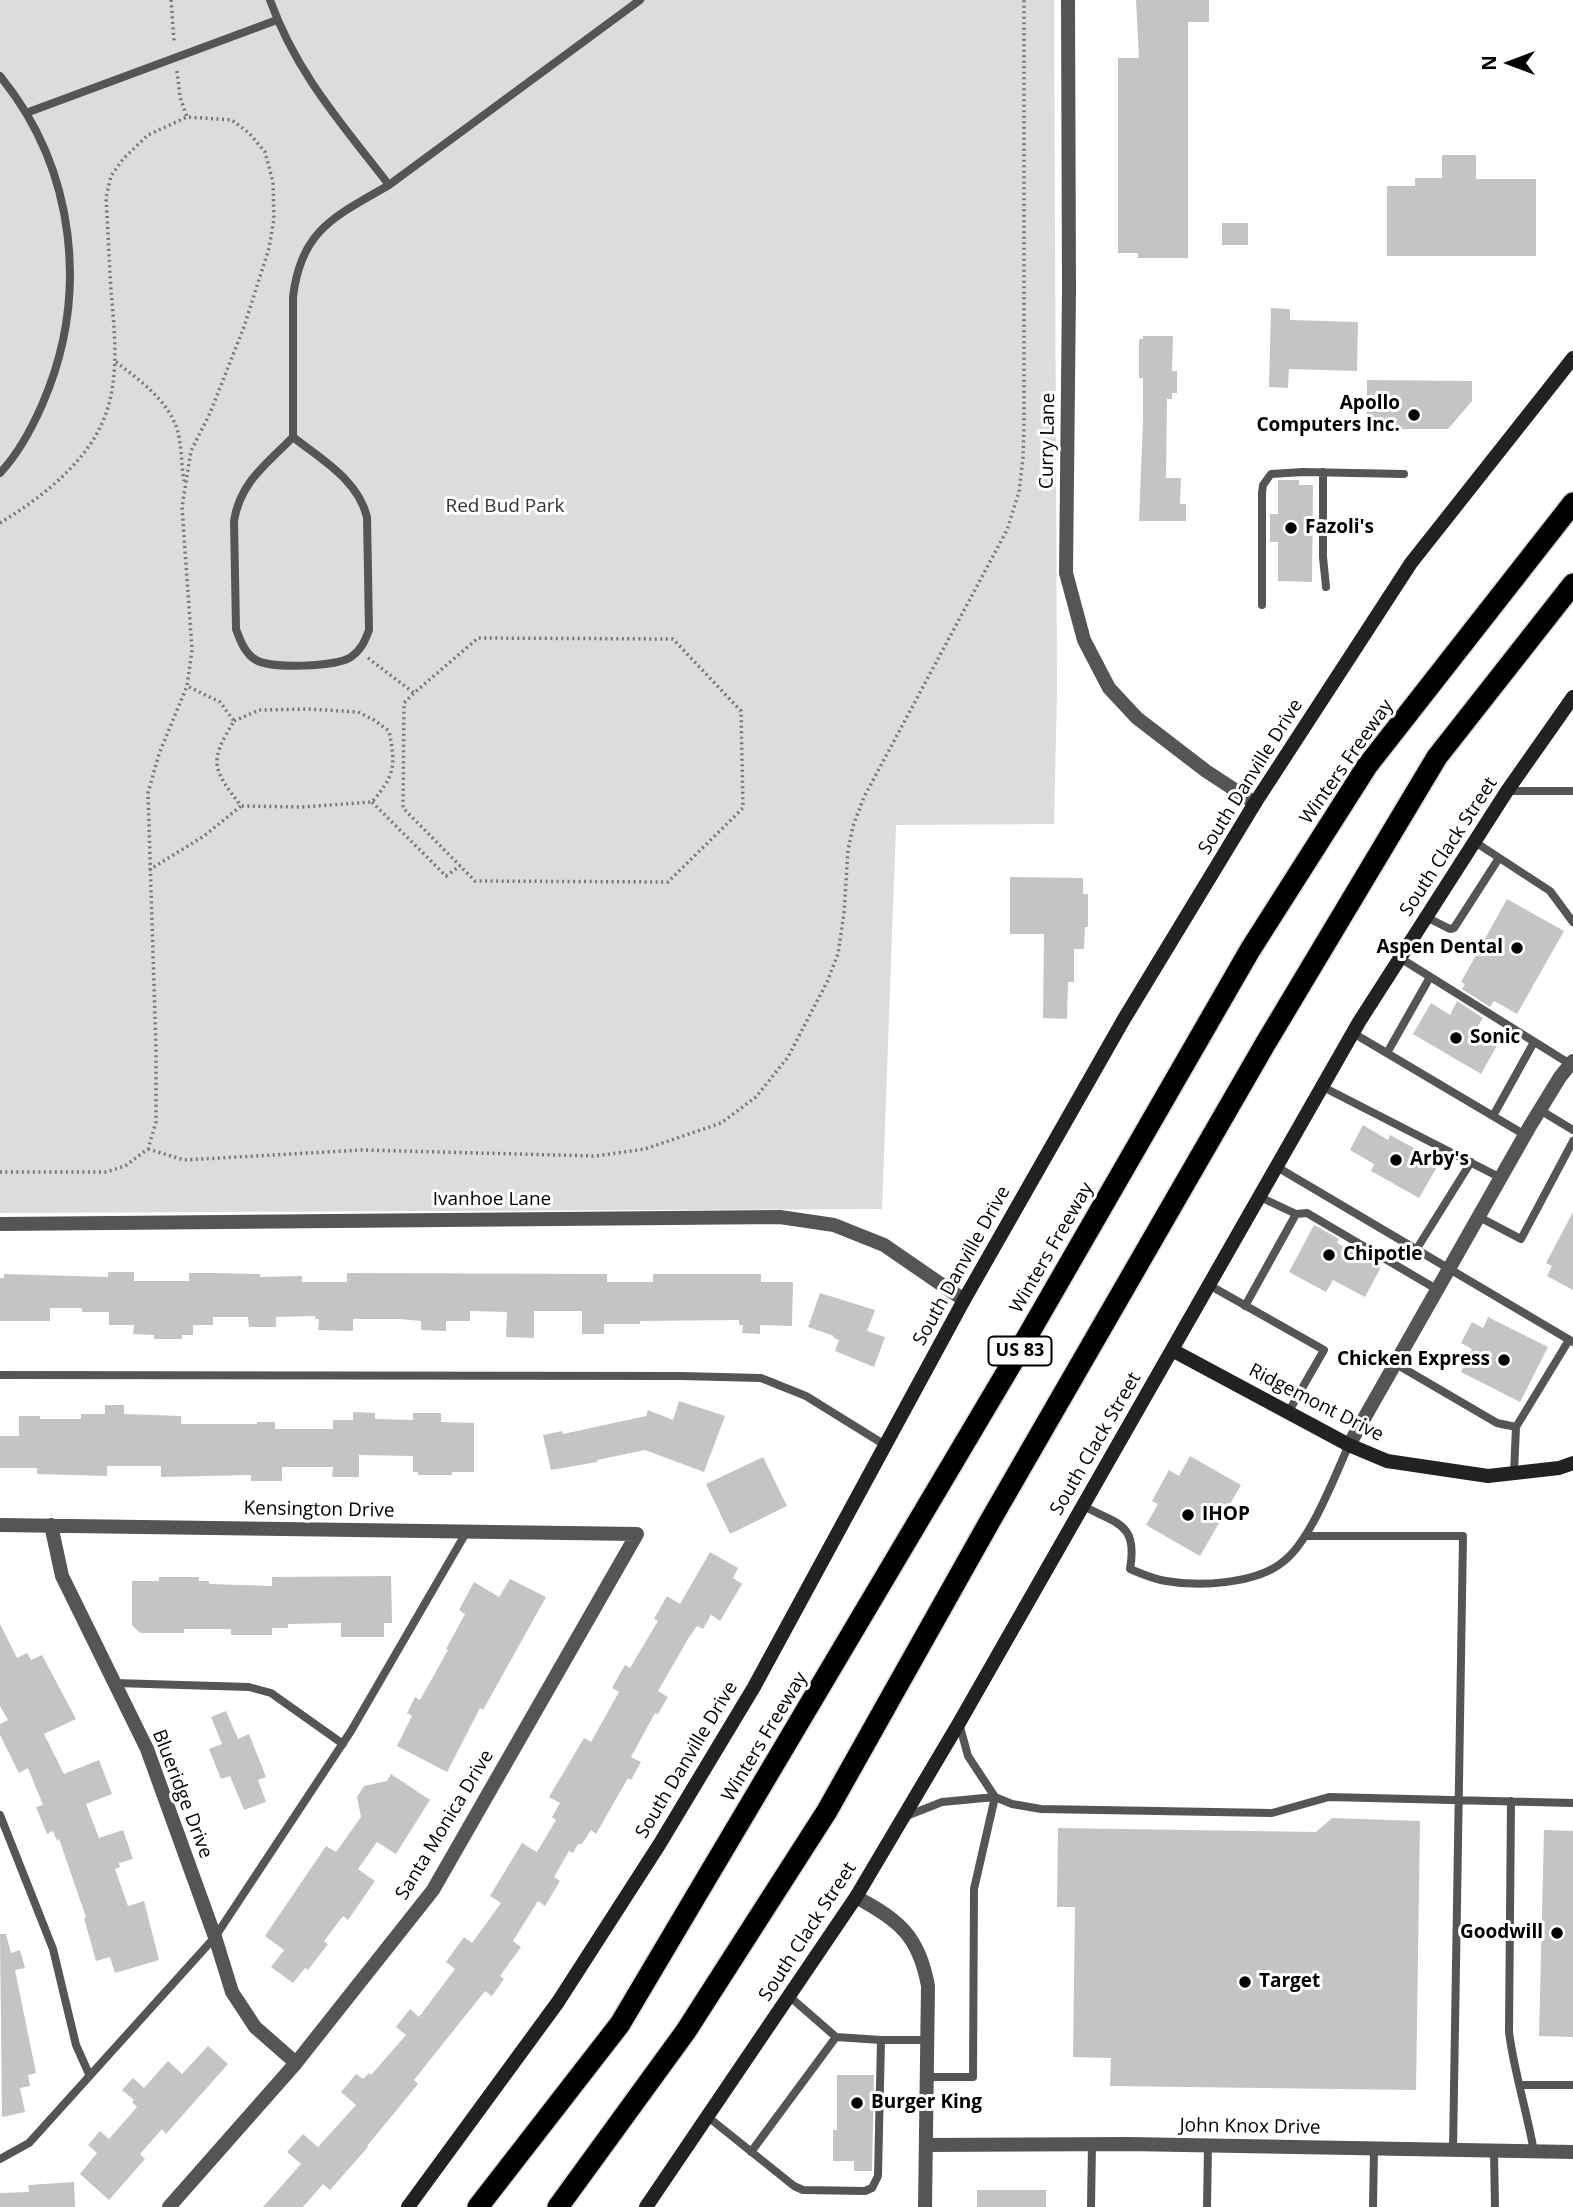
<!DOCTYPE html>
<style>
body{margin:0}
#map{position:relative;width:1573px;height:2207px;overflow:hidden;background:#fff;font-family:"Open Sans",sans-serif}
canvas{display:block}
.north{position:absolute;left:1475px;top:28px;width:70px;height:70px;-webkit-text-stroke:5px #fff;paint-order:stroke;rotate:270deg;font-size:19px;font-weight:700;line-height:28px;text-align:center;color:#000}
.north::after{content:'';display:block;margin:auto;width:24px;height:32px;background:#000;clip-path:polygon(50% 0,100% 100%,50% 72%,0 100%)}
</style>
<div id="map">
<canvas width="1573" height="2207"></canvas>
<div class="north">N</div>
</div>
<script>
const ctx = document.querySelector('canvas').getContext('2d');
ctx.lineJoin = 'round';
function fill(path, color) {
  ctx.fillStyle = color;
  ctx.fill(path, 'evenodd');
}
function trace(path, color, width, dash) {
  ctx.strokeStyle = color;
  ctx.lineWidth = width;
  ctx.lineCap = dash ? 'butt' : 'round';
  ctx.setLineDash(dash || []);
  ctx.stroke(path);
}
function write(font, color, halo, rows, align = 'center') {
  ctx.font = font + ' "Open Sans",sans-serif';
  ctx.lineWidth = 6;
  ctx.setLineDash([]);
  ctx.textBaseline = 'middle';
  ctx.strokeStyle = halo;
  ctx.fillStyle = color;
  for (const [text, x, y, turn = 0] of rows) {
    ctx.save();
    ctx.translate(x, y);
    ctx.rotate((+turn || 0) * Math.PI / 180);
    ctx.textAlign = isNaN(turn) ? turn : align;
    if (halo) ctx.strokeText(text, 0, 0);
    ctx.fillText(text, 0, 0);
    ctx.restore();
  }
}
const green = new Path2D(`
 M0,0H1054L1057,692L1054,824L896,825L882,1209L0,1213Z`);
const building = new Path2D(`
 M1136,0H1209V22H1188V258H1138V253H1118V58H1139Z
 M1442,155H1476V179H1536V256H1387V186H1415V178H1442Z
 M1222,223H1248V245H1222Z
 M1271,308L1290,309V320L1358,322L1357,371L1289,369L1288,388L1269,387Z
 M1143,336H1173L1172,371H1177V393H1172V399H1167L1166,478H1181L1180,504H1186V521H1139L1143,421V378H1139V339H1143Z
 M1367,380L1472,381V401L1448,429H1367Z
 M1278,480H1299V485H1313L1312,582L1278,581V542H1270V514H1278Z
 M1010,877L1083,878V894H1088V927H1085L1084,949H1074V982H1068L1067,1019L1043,1018L1044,934H1010Z
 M1507,899L1564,931L1517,1014L1494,1001L1490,1007L1462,989L1465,984L1461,982Z
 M1457,1001L1483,1018L1476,1029L1499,1042L1481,1074L1413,1034L1431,1003L1450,1015Z
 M1363,1125L1388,1140L1390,1135L1421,1152L1418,1157L1437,1167L1419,1198L1371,1171L1374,1164L1350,1150Z
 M1573,1212V1290L1547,1276L1552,1266L1546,1263Z
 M1314,1225L1339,1239L1337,1243L1381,1267L1365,1297L1333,1280L1326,1292L1289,1272Z
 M108,1272H134V1281H189V1273H213L260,1274V1277L302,1276V1282H347V1273L607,1274V1282H653V1274H761V1282H793L792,1326L760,1325V1334L742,1333L743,1325H739V1320L640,1321V1324H604V1334H582V1311H534V1338L506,1337L507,1312L470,1311V1321H446V1331L421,1330V1321L400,1319H353V1331L318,1330L319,1319H315V1316L276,1317V1327H249L248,1317H213V1325H193V1335H182V1339H154V1335L133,1334L134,1325H109V1312H82V1308H50V1321H0V1278H4V1274L108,1277Z
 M820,1293L875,1310L867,1331L885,1337L874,1367L835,1351L839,1340L833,1338L834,1336L808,1327Z
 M1488,1317L1548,1347L1520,1402L1461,1372L1472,1349L1461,1343L1472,1322L1483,1328Z
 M679,1401L725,1416L704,1472L645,1450L597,1460V1462L551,1470L543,1435L562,1431L563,1434L646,1416L648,1410L673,1420Z
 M105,1405H124V1414L181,1416V1424H257V1422H275V1429H333V1420H353V1412L375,1413V1419L413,1420V1413H441V1422L474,1423V1472H452V1475H418V1472H413V1456L359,1455V1477H332L333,1467H282V1481H251V1475L161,1477V1466H107V1476L37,1474V1468H0V1436H19V1416H40V1419H81V1414H105Z
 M1190,1456L1241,1485L1200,1556L1146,1525L1158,1504L1152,1501L1169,1470L1179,1476Z
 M763,1457L787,1506L730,1534L706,1484Z
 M710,1552L738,1568L733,1578L742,1584L720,1621L711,1615L703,1629L697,1626L688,1639L658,1691L668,1697L658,1714L655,1713L631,1757L641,1762L631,1780L628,1778L596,1834L591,1830L582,1844H578L573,1853L569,1851L554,1877L560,1881L545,1906L538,1901L513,1941L521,1947L500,1976L504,1979L492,1996L485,1991L414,2080L418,2084L367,2146L368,2147L330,2190L323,2184L303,2207H263L301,2164L287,2152L303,2134L318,2147L356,2105L341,2092L356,2074L363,2079L369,2073L371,2075L406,2035L396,2027L410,2009L419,2017L455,1969L446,1962L464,1937L472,1943L501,1903L490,1896L522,1843L537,1852L556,1820L552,1817L560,1803L549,1797L584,1738L591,1742L619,1692L612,1688L625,1665L630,1668L658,1621L654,1619L667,1596L680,1604Z
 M391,1576L392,1623H384V1637H341V1623L288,1624V1628H272V1635H231V1629H184V1633H140L132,1625V1581H159V1577H199V1581H209V1584L272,1586V1577Z
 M510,1579L546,1597L483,1710L480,1708L447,1772L397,1746L412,1716L407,1713L415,1697L420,1700L448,1650L446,1649L465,1614L459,1610L474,1582L499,1597Z
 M0,1624L17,1658L27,1653L31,1660L42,1655L76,1719L44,1734L64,1774L99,1760L112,1794L86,1804L99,1838L123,1830L133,1859L119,1863L120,1867L115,1869L128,1906L144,1901L159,1960L115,1973L110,1957L96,1961L84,1918L86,1917L59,1839L57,1841L53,1831L47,1834L36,1807L43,1805L28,1768L19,1773L0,1735V1724L8,1720L0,1706Z
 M226,1711L238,1739L249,1734L266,1777L258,1780L266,1802L244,1810L230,1776L221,1779L209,1749L222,1744L211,1717Z
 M391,1774L430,1800L396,1854L377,1842L358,1869L375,1881L348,1920L343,1916L324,1941L328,1944L308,1970L305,1968L293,1983L271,1967L284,1950L265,1936L326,1846L336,1852L361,1817L357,1797L364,1786L387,1781Z
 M1332,1818L1420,1821L1416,2090L1110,2086L1111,2058L1073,2057L1075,1907H1057L1058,1828L1316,1832Z
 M1544,1830L1573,1831V2037L1539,2036Z
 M0,1934H6L11,1953L20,1950L25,1968L15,1970L36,2073L28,2075L30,2086L20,2088L25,2112L2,2117Z
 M208,2046L228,2064L166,2134L162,2129L140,2154L145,2159L109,2200L80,2174L97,2153L88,2145L100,2131L109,2139L137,2107L132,2102L134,2100L122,2090L133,2078L144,2088L168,2061L182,2074Z
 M837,2075H874L872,2171H854V2161H833V2130H837Z
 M74,2182L75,2207H0V2193L29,2192L28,2185Z
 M977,2190H1046V2207H977Z`);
const path = new Path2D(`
 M171,0L174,41
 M177,71L180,97L187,117
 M116,362C138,379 166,399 176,426C182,443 181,464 184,481
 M0,523C36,501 73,473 95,437C122,392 115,339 111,290C109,259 108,229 106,198L111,176L123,159L148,135L187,117L232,120L249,133L265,152L273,182L274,219L269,248L244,327L210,413L191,451L182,507L192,650L187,686L159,754L148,793L156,1049V1122L148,1149L125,1166L106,1172H0
 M368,658L414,693L478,638L673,639L741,711L743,808L668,882L475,881L403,808L404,703L414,693
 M234,721L259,710L309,709L358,712L374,720L389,731C396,766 395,775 372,802L302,807L241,806
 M372,802L446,876L460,866
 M149,870L204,836L241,806C213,769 208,763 234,721L220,702L187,686
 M148,1149L184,1160L362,1150L595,1156L645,1149L721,1123L756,1097L788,1057L827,982L838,954L844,913L848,850L853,826L864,797L1007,530L1019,492L1023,458L1024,426V0`);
const lane = new Path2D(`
 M270,0C296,73 342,124 389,185L640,0
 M0,76C76,169 90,296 42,405C31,430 19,453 0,473
 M26,113L277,20
 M293,437C322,460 358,480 367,517L369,630C365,641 361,650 351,657C336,667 271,669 256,660C245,654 240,640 236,629L234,521C240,482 267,464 293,437Z
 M293,437V297C301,229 336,216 389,185
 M1323,472V557L1326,587
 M1262,605V493L1263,485L1271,474L1303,472L1404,474
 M1507,791H1573
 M1475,842L1550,891L1573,922
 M1426,917L1450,929L1454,928L1499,858
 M1400,958L1570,1064
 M1353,1033L1525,1135
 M1387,1053L1430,977
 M1323,1087L1501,1178
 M1540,1110L1573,1130
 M1493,1116L1534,1042
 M1277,1167L1573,1342
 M1296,1214L1307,1213L1438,1290
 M1479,1217L1521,1239L1573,1141
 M1416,1250L1471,1162
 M1209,1285L1324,1350L1289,1411
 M1245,1306L1296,1214L1260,1197
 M1396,1364L1497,1423L1516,1427L1569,1340
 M0,1375L681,1376L761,1378L806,1396L885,1445
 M1514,1473L1516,1427
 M1083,1506C1118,1524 1138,1524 1130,1569C1142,1574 1153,1579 1166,1581C1199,1587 1257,1584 1284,1561C1311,1540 1334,1477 1349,1445
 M1305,1536H1463L1453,2150
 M115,1683L249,1687L271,1693L343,1744
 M1511,1801L1509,2032C1514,2072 1527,2111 1534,2152
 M0,1815L53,1949L76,2045L89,2074
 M904,1817L942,1802L995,1797L1012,1804L1041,1809L1272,1813L1329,1797L1573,1803
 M789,1996L836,2037
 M927,2077H973L974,1889L995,1797L968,1756L959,1723
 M1520,2085H1573
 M708,2117L794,2186L803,2190L865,2191L872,2188L878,2176L881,2040
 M1494,2151L1495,2207
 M751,2152L836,2037L881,2040H927
 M0,2159L29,2143L215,1937L351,1731L467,1531
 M1091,2207L1092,2144
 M1207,2207L1208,2145
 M1373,2207L1374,2149`);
const street = new Path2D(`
 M1068,0L1069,290L1066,573L1084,640L1109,688L1137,718L1206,771L1255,803
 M0,1224L780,1217L834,1225L884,1245L964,1300
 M1349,1445L1530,1126L1560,1077L1573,1061
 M0,1525L637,1534L433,1890L296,2063L169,2207
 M51,1525L62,1576L147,1749L215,1937L232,1992L255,2027L296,2063
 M856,1897C899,1920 919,1936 928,1986L925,2207
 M926,2145L1128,2144L1573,2152`);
const secondary = new Path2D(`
 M1172,1350L1349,1445L1387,1461L1488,1476L1559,1468L1573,1463
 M408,2207L558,2002L659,1845L754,1687L964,1300L1124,1019L1255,803L1411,563L1573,358
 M646,2207L856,1897L959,1723L1359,1022L1507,791L1573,697`);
const highway = new Path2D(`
 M478,2207L620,2024L1012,1363L1250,950L1367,766L1573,503
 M558,2207L686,2031L827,1811L990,1521L1264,1046L1437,757L1573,584`);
const markers = [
 [1414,415,7,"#000"],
 [1291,528,7,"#000"],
 [1517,948,7,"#000"],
 [1456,1038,7,"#000"],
 [1396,1160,7,"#000"],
 [1329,1255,7,"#000"],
 [1504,1360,7,"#000"],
 [1188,1515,7,"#000"],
 [1557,1933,7,"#000"],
 [1245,1982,7,"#000"],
 [857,2103,7,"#000"]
];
const shields = [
 [1020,1351,63]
];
const shieldNames = [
 ["US 83",1020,1351]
];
const poiNames = [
 ["Apollo",1400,404,"right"],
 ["Computers Inc.",1400,426,"right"],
 ["Fazoli's",1305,528],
 ["Aspen Dental",1503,948,"right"],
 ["Sonic",1470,1038],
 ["Arby's",1410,1160],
 ["Chipotle",1343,1255],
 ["Chicken Express",1490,1360,"right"],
 ["IHOP",1202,1515],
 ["Goodwill",1543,1933,"right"],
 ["Target",1259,1982],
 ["Burger King",871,2103]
];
const streetNames = [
 ["Curry Lane",1048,441,-89],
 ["Winters Freeway",1347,762,-55],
 ["South Danville Drive",1251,777,-58],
 ["South Clack Street",1449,847,-57],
 ["Ivanhoe Lane",492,1200],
 ["Winters Freeway",1052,1248,-60],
 ["South Danville Drive",962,1266,-61],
 ["Ridgemont Drive",1316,1403,27],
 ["South Clack Street",1096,1444,-60],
 ["Kensington Drive",319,1510,1],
 ["Winters Freeway",765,1737,-59],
 ["South Danville Drive",687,1760,-59],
 ["Blueridge Drive",182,1794,69],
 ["Santa Monica Drive",445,1825,-59],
 ["South Clack Street",808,1932,-57],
 ["John Knox Drive",1250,2127,1]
];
const parkNames = [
 ["Red Bud Park",505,507]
];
fill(green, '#dcdcdc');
fill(building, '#c4c4c4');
trace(highway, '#dbdbdb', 24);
trace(path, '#777', 3.5, [2, 3.5]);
trace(lane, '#555', 8);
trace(street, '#555', 14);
trace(secondary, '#222', 14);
trace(highway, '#000', 21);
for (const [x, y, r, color] of markers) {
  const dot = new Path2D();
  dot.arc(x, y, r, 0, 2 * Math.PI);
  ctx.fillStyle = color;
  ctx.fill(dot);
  trace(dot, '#fff', 2.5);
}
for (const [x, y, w] of shields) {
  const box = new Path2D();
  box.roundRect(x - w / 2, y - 14.5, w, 29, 5);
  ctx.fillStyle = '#fff';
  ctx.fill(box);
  trace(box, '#000', 2);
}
write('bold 18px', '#000', null, shieldNames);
write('bold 19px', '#000', '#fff', poiNames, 'left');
write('19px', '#000', '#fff', streetNames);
write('19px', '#333', '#fff', parkNames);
</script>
